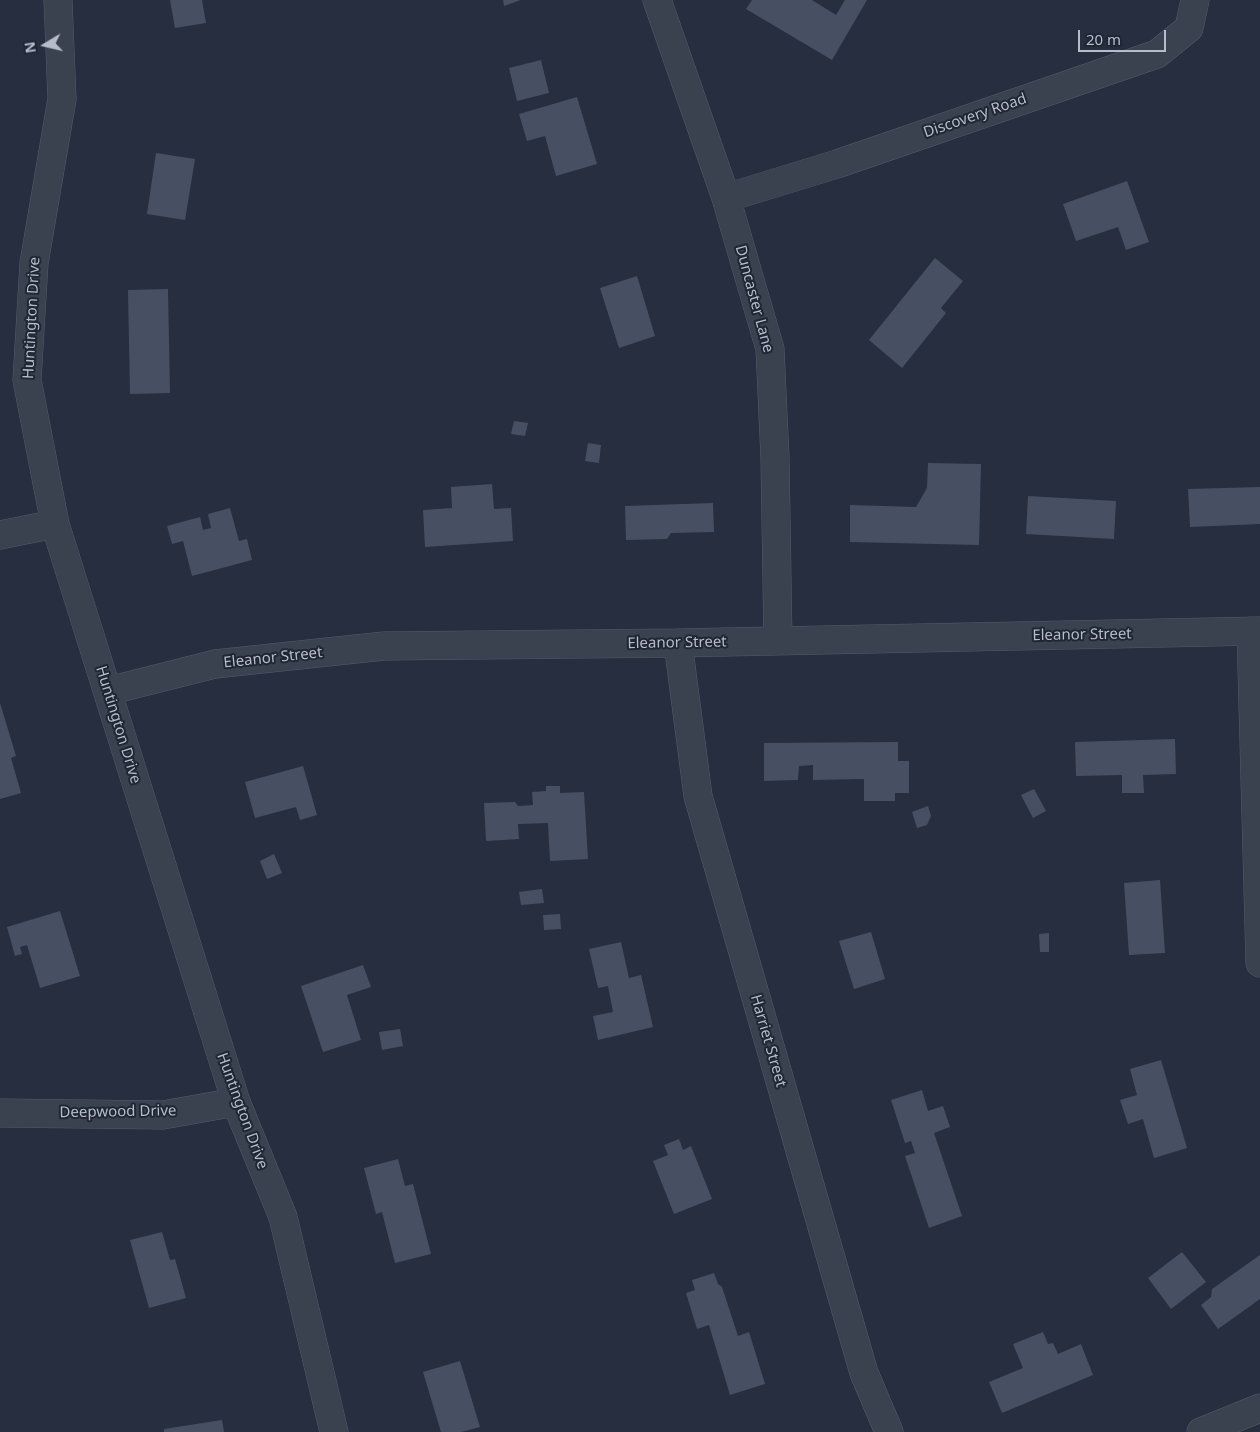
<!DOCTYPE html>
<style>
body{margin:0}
#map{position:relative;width:1260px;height:1432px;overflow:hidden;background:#262e3f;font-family:"Noto Sans",sans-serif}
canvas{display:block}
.north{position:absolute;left:20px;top:20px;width:50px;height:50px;-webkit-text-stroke:4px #1f2634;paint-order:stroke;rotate:261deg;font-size:14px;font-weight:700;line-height:20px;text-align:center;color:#b6bcca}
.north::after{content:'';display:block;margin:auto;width:18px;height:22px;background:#b6bcca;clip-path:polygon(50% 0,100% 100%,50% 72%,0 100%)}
.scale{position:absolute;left:1078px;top:30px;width:88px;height:22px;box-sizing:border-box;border:2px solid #b6bcca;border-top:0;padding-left:6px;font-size:15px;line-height:18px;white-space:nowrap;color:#b6bcca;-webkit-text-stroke:4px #1f2634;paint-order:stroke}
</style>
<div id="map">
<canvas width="1260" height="1432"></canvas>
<div class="north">N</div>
<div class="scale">20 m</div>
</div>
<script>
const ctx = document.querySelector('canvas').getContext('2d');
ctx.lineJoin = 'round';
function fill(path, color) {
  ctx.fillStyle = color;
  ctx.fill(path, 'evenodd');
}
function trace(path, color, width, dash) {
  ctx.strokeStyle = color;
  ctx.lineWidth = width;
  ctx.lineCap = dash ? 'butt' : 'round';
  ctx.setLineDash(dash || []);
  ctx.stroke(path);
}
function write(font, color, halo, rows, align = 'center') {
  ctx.font = font + ' "Noto Sans",sans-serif';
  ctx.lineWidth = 4;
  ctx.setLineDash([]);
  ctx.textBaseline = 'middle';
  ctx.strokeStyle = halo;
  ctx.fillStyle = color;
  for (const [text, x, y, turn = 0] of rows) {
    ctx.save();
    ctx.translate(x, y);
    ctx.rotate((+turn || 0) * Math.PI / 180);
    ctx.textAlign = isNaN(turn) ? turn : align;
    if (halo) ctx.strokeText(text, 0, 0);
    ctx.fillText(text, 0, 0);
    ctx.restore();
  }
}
const building = new Path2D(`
 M170,0H202L206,23L175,28Z
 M503,0H521L504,6Z
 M752,0H812L836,15L845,0H867L832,60L746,9Z
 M541,60L549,93L517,101L509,68Z
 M577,97L597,164L556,176L545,136L527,141L519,114Z
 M156,153L195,159L185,220L147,214Z
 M1127,181L1149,242L1126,250L1118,227L1076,241L1063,204Z
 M935,258L963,281L941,308L946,313L902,368L869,340Z
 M637,276L655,336L619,348L600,288Z
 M168,289L170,393L130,394L128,290Z
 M514,421L528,423L525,436L511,434Z
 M588,443L601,445L599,463L585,461Z
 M928,463L981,464L979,545L850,542V505L916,507L927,488Z
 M492,484L494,509L511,508L513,541L425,547L423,510L452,508L451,487Z
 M1260,487V524L1190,527L1188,489Z
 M1028,496L1116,501L1114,539L1026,534Z
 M713,503L714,532L671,533L667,539L626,540L625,506Z
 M230,508L239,541L247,539L252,560L192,576L183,541L172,544L167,526L200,517L203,530L211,528L208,514Z
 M0,703L16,756L11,758L21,793L0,799Z
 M1175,739L1176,774L1143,775L1144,793H1122V775L1076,776L1075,742Z
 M898,742V761H909V793H895V801H864V779L813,780V765L799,766L798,780L764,781V743Z
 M303,766L317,815L300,820L296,807L255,818L245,782Z
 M546,786H560V793L584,792L588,859L550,861L548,823L518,824L519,839L486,841L484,803L515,802L518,806L533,805L532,792L546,791Z
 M1034,789L1046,811L1033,818L1021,795Z
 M928,806L931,816L927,825L917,828L912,812Z
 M274,854L282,873L267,879L260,861Z
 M1160,880L1165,953L1129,955L1124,883Z
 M542,889L544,903L521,905L519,892Z
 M60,911L80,976L40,988L27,945L20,947L22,954L15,956L7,927Z
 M560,914L561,929L544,930L543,915Z
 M871,932L885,979L854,989L839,941Z
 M1049,933V952H1040L1039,934Z
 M621,942L629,978L641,975L653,1027L598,1040L593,1016L613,1012L608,986L598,988L589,949Z
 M363,965L371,987L347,995L361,1040L323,1052L301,986Z
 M400,1029L403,1046L382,1050L379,1032Z
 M1161,1060L1187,1148L1154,1158L1143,1119L1128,1124L1120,1100L1137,1095L1130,1069Z
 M922,1090L928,1111L943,1106L950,1127L934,1133L962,1216L929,1228L905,1156L915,1153L911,1141L905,1143L891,1100Z
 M679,1139L683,1150L691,1146L712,1199L674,1214L653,1161L668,1155L664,1145Z
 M398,1159L405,1186L413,1184L431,1254L395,1263L382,1212L376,1214L364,1168Z
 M162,1232L170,1260L175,1259L186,1298L149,1308L130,1240Z
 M1182,1252L1206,1282L1171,1309L1148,1278Z
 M1260,1255V1299L1218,1329L1201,1305L1211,1297L1212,1289Z
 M714,1273L718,1284L722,1287L738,1336L749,1332L765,1384L730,1395L709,1325L697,1329L686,1293L695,1290L692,1280Z
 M1043,1332L1048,1344L1053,1343L1058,1354L1081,1344L1093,1375L1002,1413L989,1382L1023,1368L1013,1344Z
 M460,1361L480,1427L461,1432H441L423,1372Z
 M222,1420L224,1432H164V1429Z`);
const minor = new Path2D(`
 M58,0L62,99L34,263L27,380L55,524L236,1102L283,1217L334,1432
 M657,0L726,198L770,349L775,458L778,641
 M726,198L837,164L1157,54L1189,28L1195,0
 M0,535L55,524
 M1251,631L1260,963
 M678,643L698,796L864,1373L889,1432
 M108,691L215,664L384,646L678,643L1260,631
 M0,1113L163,1115L236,1102
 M1201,1432L1260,1408`);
const streetNames = [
 ["Discovery Road",975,116,-19],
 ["Duncaster Lane",754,299,75],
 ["Huntington Drive",32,318,-87],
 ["Eleanor Street",1082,635,-1],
 ["Eleanor Street",677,643,-1],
 ["Eleanor Street",273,658,-6],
 ["Huntington Drive",118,725,73],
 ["Harriet Street",768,1041,74],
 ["Huntington Drive",242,1111,70],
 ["Deepwood Drive",118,1112,-1]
];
fill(building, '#475063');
trace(minor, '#555c6a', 29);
trace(minor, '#3a414f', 28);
write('15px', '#b6bcca', '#1f2634', streetNames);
</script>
